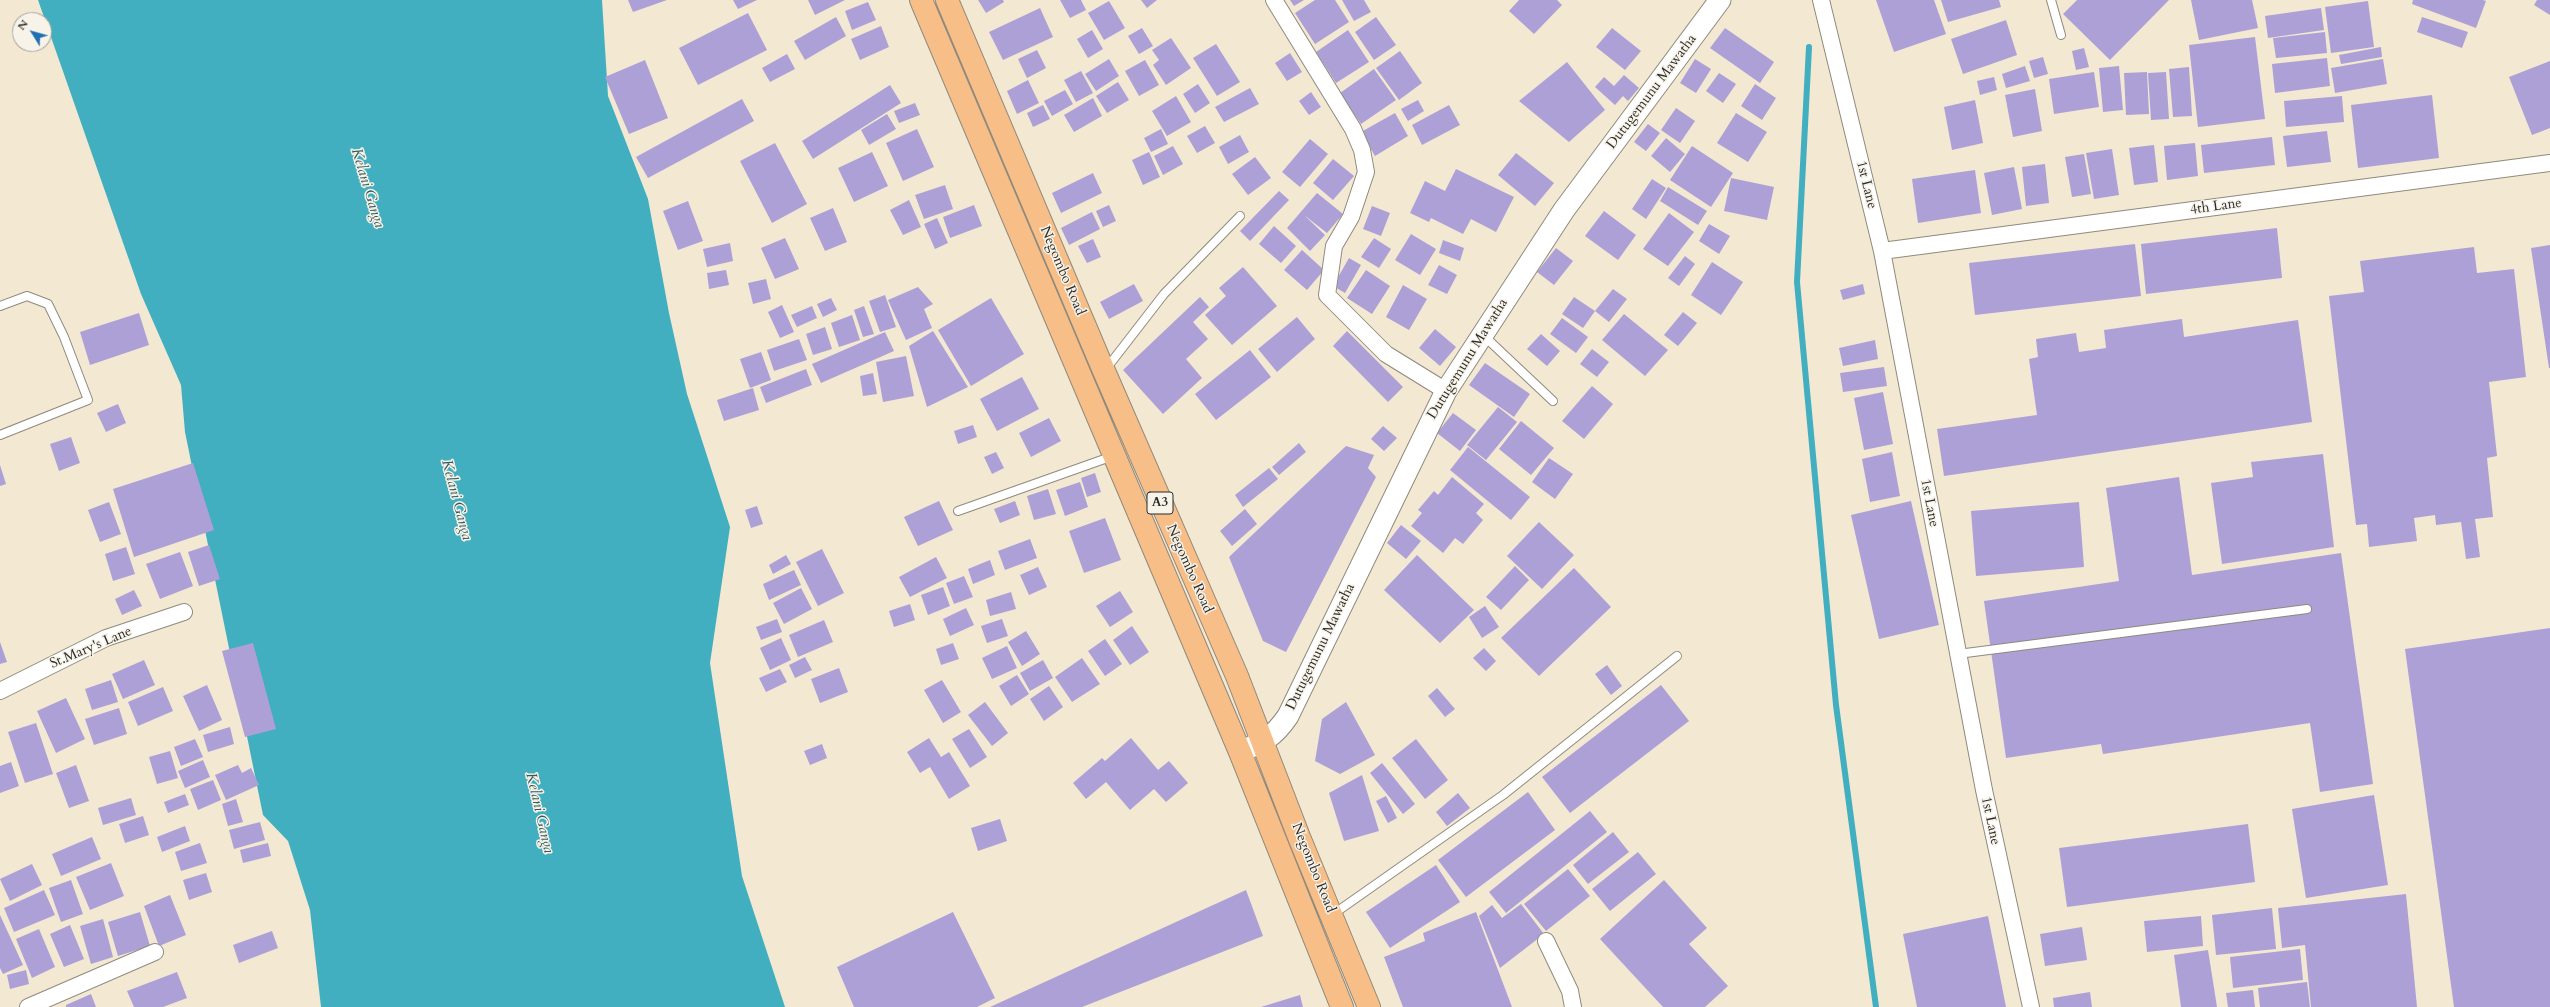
<!DOCTYPE html>
<style>
body{margin:0}
#map{position:relative;width:2550px;height:1007px;overflow:hidden;background:#f3e8d2;font-family:Cardo,serif}
canvas{display:block}
.north{position:absolute;left:12px;top:12px;width:40px;height:40px;box-sizing:border-box;background:#f7f3e8;border:1px solid #a5a39c;border-radius:50%;rotate:307deg;font-size:11px;font-weight:700;line-height:16px;text-align:center;color:#2b2b2b}
.north::after{content:'';display:block;margin:auto;width:14px;height:18px;background:#1f6fb2;clip-path:polygon(50% 0,100% 100%,50% 72%,0 100%)}
</style>
<div id="map">
<canvas width="2550" height="1007"></canvas>
<div class="north">N</div>
</div>
<script>
const ctx = document.querySelector('canvas').getContext('2d');
ctx.lineJoin = 'round';
function fill(path, color) {
  ctx.fillStyle = color;
  ctx.fill(path, 'evenodd');
}
function trace(path, color, width, dash) {
  ctx.strokeStyle = color;
  ctx.lineWidth = width;
  ctx.lineCap = dash ? 'butt' : 'round';
  ctx.setLineDash(dash || []);
  ctx.stroke(path);
}
function write(font, color, halo, rows, align = 'center') {
  ctx.font = font + ' Cardo,serif';
  ctx.lineWidth = 3;
  ctx.setLineDash([]);
  ctx.textBaseline = 'middle';
  ctx.strokeStyle = halo;
  ctx.fillStyle = color;
  for (const [text, x, y, turn = 0] of rows) {
    ctx.save();
    ctx.translate(x, y);
    ctx.rotate((+turn || 0) * Math.PI / 180);
    ctx.textAlign = isNaN(turn) ? turn : align;
    if (halo) ctx.strokeText(text, 0, 0);
    ctx.fillText(text, 0, 0);
    ctx.restore();
  }
}
const water = new Path2D(`
 M38,0H602L608,96L648,199L669,313L687,394L730,527L710,663L742,876L785,1007H321L310,910L288,841L263,815L185,432L181,385L141,294Z`);
const stream = new Path2D(`
 M1809,47L1797,282L1836,705L1876,1007`);
const building = new Path2D(`
 M628,0H667L633,12Z
 M733,0H757L738,9Z
 M808,0H845L815,15Z
 M978,0H1003L1004,2L986,13Z
 M1060,0H1081L1086,10L1070,18Z
 M1141,0H1157L1147,8Z
 M1290,0H1304L1294,6Z
 M1315,0H1335L1349,22L1315,44L1295,13Z
 M1342,0H1364L1371,12L1354,21Z
 M1519,0H1557L1562,5L1534,34L1509,11Z
 M1876,0H1934L1946,34L1894,52Z
 M1941,0H1999L2001,7L1948,22Z
 M2077,0H2169L2110,60L2063,14Z
 M2191,0H2252L2258,28L2199,40Z
 M2413,0H2483L2486,1L2476,28L2412,4Z
 M2537,0H2550V15L2534,5Z
 M1109,1L1125,28L1104,40L1088,13Z
 M2368,1L2374,47L2331,53L2325,7Z
 M868,2L876,20L852,30L845,11Z
 M1040,8L1053,37L1003,60L989,32Z
 M2321,8L2324,30L2268,38L2265,16Z
 M748,13L767,50L698,85L679,48Z
 M836,17L846,36L805,60L794,41Z
 M1376,17L1396,45L1374,60L1355,32Z
 M2422,17L2468,32L2462,48L2417,32Z
 M2006,20L2017,55L1963,74L1951,39Z
 M881,26L889,47L860,60L851,39Z
 M1142,28L1153,46L1139,54L1128,36Z
 M1612,28L1641,51L1625,70L1596,47Z
 M1725,28L1774,62L1760,83L1710,48Z
 M1092,30L1103,49L1088,58L1077,39Z
 M1348,30L1369,62L1336,83L1316,52Z
 M2325,32L2327,53L2276,58L2273,38Z
 M2255,37L2265,119L2198,127L2189,45Z
 M1171,38L1191,68L1166,85L1153,65L1159,60L1152,50Z
 M1216,44L1240,82L1217,96L1193,58Z
 M2381,47L2382,57L2341,64L2339,55Z
 M2084,48L2089,67L2076,70L2072,51Z
 M1037,50L1046,68L1027,78L1018,59Z
 M1400,51L1422,83L1399,100L1376,68Z
 M1290,53L1302,72L1287,81L1275,63Z
 M787,54L795,69L770,82L762,68Z
 M2043,57L2048,74L2034,78L2029,61Z
 M2327,58L2330,86L2275,93L2272,64Z
 M1109,59L1119,76L1096,91L1085,74Z
 M1695,59L1711,69L1696,93L1680,83Z
 M2383,59L2387,84L2335,93L2331,68Z
 M645,60L668,118L629,134L605,77Z
 M1145,60L1159,85L1139,96L1125,71Z
 M2550,61V128L2532,135L2509,77Z
 M1567,62L1605,110L1569,142L1519,101Z
 M2025,66L2030,81L2006,88L2002,74Z
 M2119,66L2123,110L2103,112L2099,68Z
 M2189,67L2192,116L2173,117L2169,69Z
 M1374,69L1396,100L1361,124L1340,93Z
 M1081,71L1093,93L1076,102L1064,80Z
 M2094,72L2099,107L2054,114L2049,79Z
 M2147,72L2149,114L2126,115L2124,73Z
 M2166,72L2169,119L2151,120L2148,73Z
 M1719,73L1736,84L1723,103L1706,91Z
 M1624,75L1639,88L1628,101L1623,96L1615,105L1595,87L1604,77L1614,86Z
 M1994,77L1997,90L1980,95L1977,81Z
 M1028,80L1039,103L1017,114L1007,91Z
 M1118,82L1129,100L1107,113L1096,96Z
 M1198,84L1210,103L1195,113L1183,94Z
 M1755,84L1776,98L1762,120L1741,106Z
 M890,85L901,103L813,159L802,141Z
 M1250,88L1259,104L1224,122L1215,107Z
 M2035,89L2042,131L2013,137L2005,95Z
 M1065,90L1073,104L1052,116L1044,101Z
 M1311,92L1321,107L1309,115L1299,101Z
 M2432,95L2439,158L2358,168L2351,105Z
 M1176,96L1191,122L1167,136L1152,111Z
 M2342,96L2344,122L2286,127L2284,101Z
 M1093,98L1102,116L1074,132L1064,115Z
 M742,99L754,121L648,178L636,157Z
 M1418,100L1424,111L1408,121L1401,109Z
 M1975,100L1983,143L1952,150L1944,107Z
 M915,103L920,115L899,123L894,111Z
 M1043,105L1050,119L1033,127L1027,113Z
 M1449,105L1460,125L1422,145L1412,125Z
 M1676,108L1695,121L1680,143L1661,130Z
 M1395,113L1408,136L1375,156L1361,132Z
 M1736,113L1767,132L1748,162L1717,143Z
 M887,114L896,129L869,145L861,130Z
 M1648,124L1660,133L1646,151L1634,142Z
 M1205,126L1215,143L1197,153L1187,136Z
 M917,129L934,167L903,181L886,143Z
 M1161,129L1168,144L1151,152L1144,138Z
 M2327,131L2331,162L2287,167L2283,136Z
 M1240,135L1249,152L1228,164L1219,147Z
 M2272,137L2275,165L2204,173L2201,145Z
 M1666,138L1685,154L1670,172L1651,156Z
 M1310,139L1328,154L1300,187L1282,172Z
 M775,143L807,204L772,223L740,161Z
 M2195,143L2198,176L2167,180L2164,146Z
 M2154,145L2158,182L2134,185L2129,148Z
 M1173,146L1183,164L1163,175L1154,156Z
 M1692,146L1733,173L1711,207L1670,180Z
 M2112,149L2119,195L2094,199L2086,153Z
 M872,152L888,186L854,202L838,168Z
 M1149,152L1160,177L1143,185L1132,160Z
 M1516,153L1554,183L1535,206L1498,175Z
 M2084,154L2091,194L2072,197L2065,157Z
 M1255,157L1271,178L1248,195L1232,174Z
 M1333,159L1354,176L1333,200L1313,183Z
 M2045,164L2049,203L2026,206L2022,167Z
 M2014,167L2022,209L1992,215L1984,173Z
 M1456,169L1514,197L1496,232L1471,219L1463,234L1431,218L1429,222L1410,213L1425,181L1445,191Z
 M1975,170L1981,213L1918,223L1912,179Z
 M1093,173L1102,193L1061,213L1052,193Z
 M1731,178L1774,187L1767,220L1724,211Z
 M1652,179L1666,188L1646,219L1632,209Z
 M945,185L953,209L924,219L915,195Z
 M1668,187L1707,211L1698,225L1660,201Z
 M1279,191L1289,200L1250,241L1240,231Z
 M1317,193L1343,214L1327,233L1304,215L1325,235L1310,251L1287,228Z
 M909,200L921,227L903,235L890,210Z
 M688,201L703,241L678,250L663,211Z
 M974,205L982,226L950,238L943,217Z
 M1109,205L1116,221L1103,227L1096,211Z
 M1372,206L1390,213L1381,236L1363,229Z
 M833,208L847,242L825,251L810,218Z
 M1604,211L1636,235L1618,260L1585,236Z
 M1092,212L1100,229L1069,245L1061,228Z
 M1669,213L1694,232L1668,266L1643,249Z
 M937,218L948,243L935,249L924,224Z
 M1709,224L1730,236L1719,254L1699,241Z
 M1274,226L1296,246L1281,263L1259,244Z
 M2277,228L2282,278L2146,294L2141,244Z
 M1411,234L1436,249L1420,275L1395,260Z
 M785,238L799,269L775,279L761,248Z
 M1374,238L1391,249L1379,268L1361,257Z
 M1093,239L1101,257L1087,263L1078,246Z
 M1443,240L1464,248L1460,261L1439,253Z
 M730,243L733,261L707,267L703,249Z
 M2135,244L2141,296L1975,315L1969,263Z
 M2550,245V368H2549L2531,248Z
 M2474,247L2477,273L2514,269L2526,377L2489,382L2497,456L2487,458L2493,517L2475,519L2480,557L2466,559L2461,522L2436,525L2435,515L2414,518L2417,541L2369,547L2367,524L2356,525L2329,296L2364,292L2360,261Z
 M1556,248L1573,261L1554,285L1537,272Z
 M1302,250L1324,270L1307,290L1284,270Z
 M1685,256L1695,264L1679,286L1668,278Z
 M1349,258L1361,265L1345,293L1333,286Z
 M1712,262L1743,282L1721,315L1691,295Z
 M1439,265L1457,275L1447,294L1428,285Z
 M1243,267L1277,306L1232,345L1205,315L1226,296L1219,288Z
 M726,270L729,285L709,289L707,273Z
 M1366,270L1390,286L1372,314L1347,298Z
 M766,279L771,299L753,304L748,283Z
 M1134,284L1143,301L1109,319L1100,302Z
 M1863,284L1865,294L1843,300L1840,290Z
 M1403,285L1427,299L1409,330L1386,317Z
 M918,287L933,304L924,309L932,328L906,340L888,300Z
 M1613,289L1627,299L1609,322L1595,311Z
 M885,295L896,327L880,332L869,301Z
 M1200,297L1209,307L1193,322L1208,339L1186,359L1202,378L1163,414L1123,370Z
 M1574,297L1595,311L1583,328L1562,314Z
 M831,298L837,310L823,317L817,304Z
 M991,298L1024,354L971,386L938,330Z
 M782,305L794,332L780,338L768,312Z
 M812,306L817,318L797,327L791,315Z
 M864,306L874,334L863,337L854,310Z
 M1683,312L1697,323L1678,346L1664,335Z
 M139,313L149,345L90,365L80,332Z
 M1624,314L1668,350L1645,376L1602,340Z
 M852,315L860,340L839,347L831,323Z
 M1297,317L1315,339L1277,372L1258,349Z
 M1562,318L1588,337L1576,353L1550,334Z
 M2182,319L2184,337L2298,320L2312,422L1944,476L1937,429L2037,415L2029,359L2038,357L2036,339L2076,333L2079,352L2106,348L2104,330Z
 M825,327L832,349L813,355L806,334Z
 M1435,329L1456,347L1440,366L1419,348Z
 M933,331L968,387L927,407L909,346Z
 M1347,331L1403,387L1388,402L1333,346Z
 M885,332L894,351L821,383L812,364Z
 M1541,334L1560,351L1547,366L1527,349Z
 M799,339L807,360L774,371L767,350Z
 M1875,340L1878,359L1843,366L1839,348Z
 M1592,349L1609,362L1597,377L1580,364Z
 M1250,350L1271,377L1216,420L1195,394Z
 M761,352L771,380L750,388L740,359Z
 M906,356L914,396L883,402L876,362Z
 M1485,363L1530,394L1514,417L1469,385Z
 M1884,367L1887,386L1843,392L1840,373Z
 M806,369L812,385L766,403L760,387Z
 M873,373L877,394L863,396L860,376Z
 M1022,377L1039,409L997,431L980,399Z
 M1592,386L1613,404L1584,439L1562,421Z
 M753,388L759,410L724,421L717,400Z
 M1883,392L1893,444L1864,450L1854,398Z
 M118,404L126,423L106,432L97,413Z
 M1498,407L1517,422L1486,460L1467,445Z
 M1453,413L1476,430L1460,451L1437,433Z
 M1049,418L1061,441L1031,457L1019,433Z
 M1521,421L1554,448L1531,475L1499,449Z
 M973,425L977,437L958,444L954,431Z
 M1383,426L1397,438L1384,451L1371,439Z
 M71,437L80,463L59,471L50,444Z
 M1299,443L1306,452L1279,475L1272,467Z
 M1346,446L1374,455L1368,468L1376,477L1286,652L1263,641L1229,557Z
 M1468,447L1530,497L1511,520L1450,470Z
 M996,452L1004,468L992,474L984,457Z
 M1892,452L1900,496L1870,502L1862,459Z
 M2323,454L2334,547L2222,564L2211,483L2253,477L2251,462Z
 M1549,458L1573,474L1555,499L1532,482Z
 M193,463L214,530L134,557L113,489Z
 M0,465L6,484L0,486Z
 M1269,468L1278,479L1243,507L1235,495Z
 M1095,473L1101,492L1087,497L1081,478Z
 M1452,477L1484,504L1476,513L1483,520L1463,544L1455,538L1443,553L1411,526L1422,513L1418,510L1434,491L1438,495Z
 M2179,477L2192,575L2341,553L2373,784L2320,792L2310,723L2103,754L2101,744L2006,758L1984,601L2119,581L2106,488Z
 M1080,482L1088,507L1065,516L1056,490Z
 M1048,489L1056,514L1034,520L1027,496Z
 M939,501L953,530L918,546L904,517Z
 M1015,501L1020,515L1000,523L994,509Z
 M1911,501L1939,625L1879,639L1851,515Z
 M109,502L121,534L100,542L88,510Z
 M2079,502L2084,567L1976,576L1971,511Z
 M757,506L763,524L751,528L745,510Z
 M1245,509L1257,524L1232,546L1220,531Z
 M1105,518L1121,560L1084,573L1069,531Z
 M1539,522L1574,555L1542,589L1507,556Z
 M1401,525L1421,541L1406,559L1387,543Z
 M1030,539L1037,558L1005,570L998,551Z
 M209,545L220,579L199,586L188,552Z
 M126,547L135,574L113,581L105,554Z
 M822,549L844,593L818,606L796,562Z
 M180,552L193,586L160,599L146,564Z
 M786,555L791,564L773,574L769,565Z
 M1417,555L1474,610L1440,643L1384,590Z
 M936,557L947,578L910,597L899,577Z
 M990,560L995,575L973,584L968,569Z
 M1515,566L1529,580L1501,610L1486,597Z
 M1038,567L1047,587L1029,595L1020,575Z
 M1574,568L1611,607L1539,676L1501,638Z
 M794,570L801,585L769,600L763,584Z
 M964,576L973,597L954,604L946,583Z
 M943,587L950,606L928,615L921,595Z
 M801,588L812,609L784,624L773,603Z
 M134,590L142,606L122,615L115,599Z
 M1120,591L1133,612L1110,627L1096,606Z
 M1011,592L1016,609L990,616L986,600Z
 M910,604L915,620L894,627L889,611Z
 M1485,606L1499,627L1482,638L1469,617Z
 M966,608L974,625L950,636L943,619Z
 M777,619L782,632L761,640L756,627Z
 M1002,619L1008,636L987,643L981,626Z
 M824,620L833,642L798,657L789,635Z
 M1132,626L1149,652L1130,665L1113,640Z
 M2550,628V1007H2454L2405,649Z
 M1026,631L1040,654L1022,666L1008,642Z
 M781,638L791,660L770,670L760,648Z
 M1105,639L1122,664L1105,676L1088,651Z
 M0,642L7,662L0,664Z
 M253,643L276,729L245,737L222,651Z
 M953,643L959,659L941,665L936,649Z
 M1007,646L1017,668L992,679L982,658Z
 M1484,648L1496,661L1486,671L1473,658Z
 M805,657L812,670L795,678L789,665Z
 M1082,658L1100,684L1072,702L1055,677Z
 M144,660L155,685L123,699L112,674Z
 M1043,660L1053,678L1030,691L1020,673Z
 M1607,665L1622,686L1611,695L1595,674Z
 M839,668L848,692L820,703L811,679Z
 M780,669L787,682L766,692L759,678Z
 M1017,675L1029,694L1011,706L999,686Z
 M111,680L118,702L92,710L85,689Z
 M942,680L961,712L943,723L924,690Z
 M207,685L222,720L199,731L183,696Z
 M1661,685L1689,721L1570,813L1542,777Z
 M1049,686L1063,707L1044,721L1030,699Z
 M163,687L173,711L138,726L128,702Z
 M1437,688L1455,709L1445,717L1428,696Z
 M66,698L85,739L56,753L37,711Z
 M985,702L1008,733L992,746L968,715Z
 M1346,702L1375,755L1340,774L1315,761L1322,719Z
 M119,708L127,734L94,745L85,719Z
 M36,723L53,774L25,783L8,732Z
 M230,727L234,744L208,752L203,735Z
 M969,729L987,757L970,768L952,739Z
 M929,738L941,757L949,752L970,786L949,799L930,767L920,773L907,752Z
 M1131,738L1158,770L1169,761L1188,783L1166,802L1154,789L1130,810L1106,782L1086,799L1073,783L1102,758L1105,761Z
 M195,739L203,757L181,766L174,747Z
 M1416,739L1448,780L1425,799L1392,758Z
 M822,744L827,758L810,765L804,751Z
 M170,751L178,778L157,784L149,757Z
 M203,760L210,777L185,788L178,771Z
 M11,762L19,786L0,793V766Z
 M1382,763L1415,804L1403,814L1370,773Z
 M76,765L89,801L69,808L56,773Z
 M238,765L242,773L251,768L259,785L226,800L215,775Z
 M1362,775L1379,831L1344,841L1329,793Z
 M213,780L221,800L198,810L190,789Z
 M1528,792L1555,830L1466,897L1438,860Z
 M1458,793L1470,808L1447,826L1436,812Z
 M185,794L189,805L168,813L164,802Z
 M2374,795L2388,885L2306,898L2292,809Z
 M1386,796L1397,818L1388,823L1376,801Z
 M131,798L136,815L103,825L98,808Z
 M236,799L243,822L228,826L222,804Z
 M1590,811L1607,832L1506,913L1489,892Z
 M143,816L149,835L125,843L119,824Z
 M1000,819L1007,841L978,851L971,828Z
 M260,822L265,840L234,849L229,830Z
 M2248,824L2255,882L2067,907L2059,848Z
 M185,826L190,841L162,852L157,837Z
 M1613,832L1629,852L1588,884L1573,865Z
 M92,837L101,859L61,876L52,854Z
 M200,843L207,863L181,871L175,852Z
 M268,843L271,856L243,863L240,850Z
 M1638,852L1656,874L1610,911L1592,889Z
 M111,863L124,896L90,910L76,877Z
 M32,864L42,885L10,901L0,879Z
 M1436,865L1460,902L1390,948L1366,912Z
 M1568,869L1590,896L1546,931L1524,904Z
 M206,873L212,892L189,900L183,880Z
 M71,880L83,914L61,922L49,888Z
 M1664,880L1707,928L1689,944L1728,986L1705,1007H1663L1600,939Z
 M44,890L55,915L14,932L4,908Z
 M1246,890L1263,936L1082,1007H990Z
 M2406,894L2417,1007H2311L2305,945L2282,948L2278,908Z
 M170,895L186,935L159,946L144,906Z
 M1521,904L1544,934L1500,968L1479,916L1492,905L1502,918Z
 M2272,908L2276,949L2216,955L2212,915Z
 M140,912L150,946L118,956L108,922Z
 M953,912L995,998L977,1007H854L837,967Z
 M1476,912L1512,1007H1403L1384,957L1425,941L1423,933Z
 M0,915L23,965L3,974L0,968Z
 M1988,916L2006,1007H1917L1903,934Z
 M2201,916L2203,946L2147,952L2144,921Z
 M103,919L113,957L91,964L80,926Z
 M70,925L84,959L64,967L50,934Z
 M2082,927L2087,960L2045,966L2040,934Z
 M39,929L55,967L32,978L16,939Z
 M272,931L278,948L239,963L233,945Z
 M2300,949L2303,980L2233,988L2230,957Z
 M2208,950L2217,1007H2181L2174,955Z
 M26,970L29,984L10,989L7,975Z
 M177,972L187,998L163,1007H134L127,991Z
 M2307,982L2310,1007H2260L2258,988Z
 M2253,990L2255,1007H2228L2226,993Z
 M2090,992L2092,1007H2054L2053,998Z
 M91,994L96,1007H66V1005Z
 M1300,995L1303,1007H1261Z`);
const service = new Path2D(`
 M2051,0L2061,35
 M0,306L27,296L48,304L64,337L88,400L0,435
 M1483,335L1553,401
 M1106,369L1164,294L1240,216
 M958,511L1113,456
 M1958,654L2307,609
 M1332,915L1503,795L1677,656`);
const minor = new Path2D(`
 M1274,0L1353,129L1362,150L1366,172L1351,217L1334,246L1327,295L1386,354L1446,391
 M1821,0L1882,251L1984,790L2031,1007
 M1882,251L2550,163
 M0,691L106,638L184,612
 M1546,941L1570,991L1573,1007
 M28,1007L155,952`);
const tertiary = new Path2D(`
 M1240,752C1263,742 1274,737 1288,716L1446,391L1564,210L1720,0`);
const trunk = new Path2D(`
 M921,0L1240,752L1342,1007
 M947,0L1104,371L1237,676L1299,837L1369,1007`);
const shields = [
 [1160,503,26]
];
const shieldNames = [
 ["A3",1160,503]
];
const streetNames = [
 ["Dutugemunu Mawatha",1652,92,-53],
 ["1st Lane",1866,185,76],
 ["4th Lane",2216,207,-8],
 ["Negombo Road",1062,271,67],
 ["Dutugemunu Mawatha",1468,359,-58],
 ["1st Lane",1929,503,79],
 ["Negombo Road",1189,569,66],
 ["Dutugemunu Mawatha",1321,647,-64],
 ["St.Mary's Lane",91,648,-23],
 ["1st Lane",1990,821,78],
 ["Negombo Road",1313,868,68]
];
const waterNames = [
 ["Kelani Ganga",367,188,73],
 ["Kelani Ganga",456,500,75],
 ["Kelani Ganga",539,813,77]
];
fill(water, '#41afbf');
trace(stream, '#41afbf', 6);
fill(building, '#ada0d7');
trace(service, '#8f8a7e', 10);
trace(minor, '#8f8a7e', 18);
trace(tertiary, '#8f8a7e', 23);
trace(trunk, '#8f8a7e', 24);
trace(service, '#fff', 8);
trace(minor, '#fff', 16);
trace(tertiary, '#fff', 21);
trace(trunk, '#f7be87', 22);
for (const [x, y, w] of shields) {
  const box = new Path2D();
  box.roundRect(x - w / 2, y - 11, w, 22, 3);
  ctx.fillStyle = '#f7f3e8';
  ctx.fill(box);
  trace(box, '#2b2b2b', 1);
}
write('bold 13px', '#2b2b2b', null, shieldNames);
write('14px', '#2b2b2b', '#f7f3e8', streetNames);
write('italic 15px', '#33595f', '#f7f3e8', waterNames);
</script>
